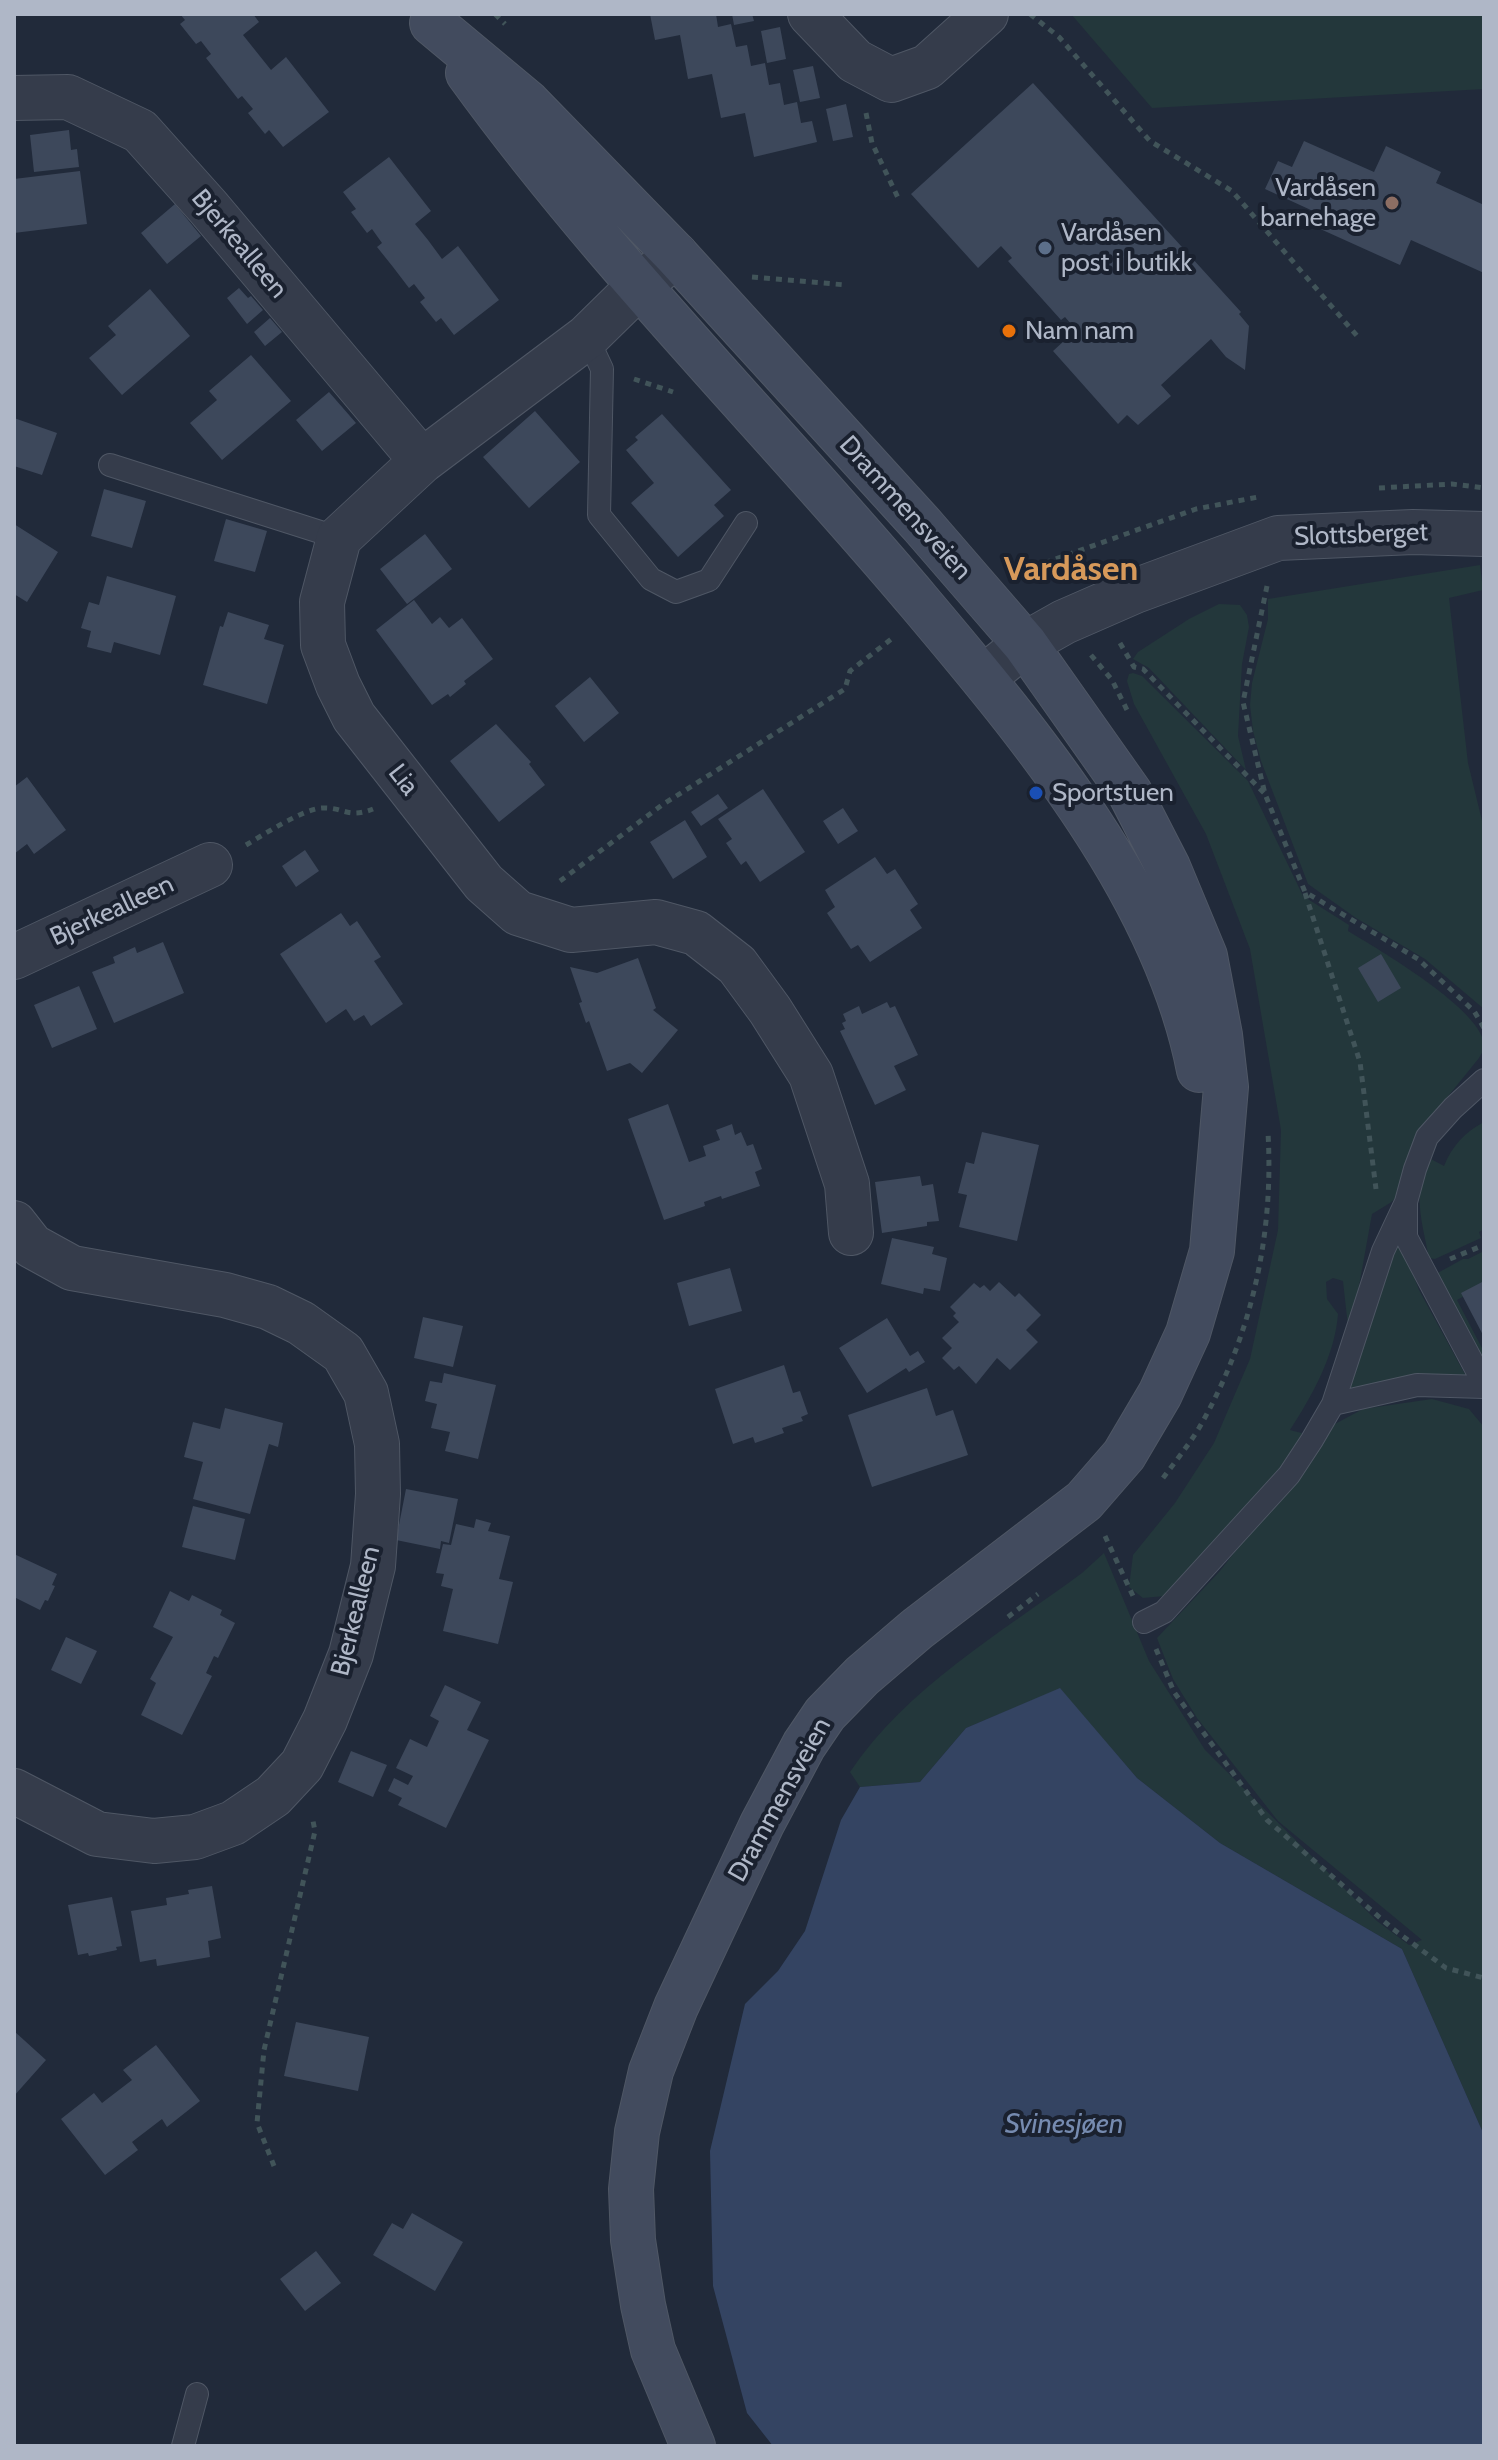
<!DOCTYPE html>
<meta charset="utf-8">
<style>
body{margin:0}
#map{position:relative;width:1498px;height:2460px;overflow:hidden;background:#212a3a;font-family:Cabin,sans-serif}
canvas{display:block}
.frame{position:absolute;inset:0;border:16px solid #afb7c7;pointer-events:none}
</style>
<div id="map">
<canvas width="1498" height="2460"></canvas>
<div class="frame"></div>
</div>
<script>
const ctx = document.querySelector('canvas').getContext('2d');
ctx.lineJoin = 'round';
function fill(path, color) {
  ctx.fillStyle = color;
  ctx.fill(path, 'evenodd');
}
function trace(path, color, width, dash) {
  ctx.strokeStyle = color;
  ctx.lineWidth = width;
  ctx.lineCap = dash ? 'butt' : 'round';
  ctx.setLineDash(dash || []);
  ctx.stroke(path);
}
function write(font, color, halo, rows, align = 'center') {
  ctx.font = font + ' Cabin,sans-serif';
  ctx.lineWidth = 8;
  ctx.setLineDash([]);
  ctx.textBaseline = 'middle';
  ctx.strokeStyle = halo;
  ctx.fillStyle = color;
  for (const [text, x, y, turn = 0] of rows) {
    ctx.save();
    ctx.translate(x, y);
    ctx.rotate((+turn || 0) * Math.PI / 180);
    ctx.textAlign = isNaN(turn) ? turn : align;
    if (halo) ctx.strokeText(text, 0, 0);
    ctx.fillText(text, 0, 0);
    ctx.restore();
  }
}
const green = new Path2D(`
 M1071,14H1484V89L1152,108Z
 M1480,565L1483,590L1449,598L1468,763L1484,829V1009L1425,959L1356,918L1308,884L1261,761L1253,731L1250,705L1252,683L1268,619V599Z
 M1219,604L1240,605L1247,615L1249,627L1242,664L1238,736L1246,770L1149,668L1133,659L1138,652L1189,619Z
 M1133,673L1142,676L1248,781L1303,896L1349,925L1348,931C1376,948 1487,1012 1484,1047C1484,1051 1481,1054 1479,1058L1441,1105L1405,1190L1390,1203L1372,1214L1357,1297L1348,1327L1343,1281L1333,1278L1326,1282L1327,1299L1338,1314C1335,1355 1312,1396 1290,1430L1309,1435L1300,1449L1165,1596L1143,1598L1129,1587L1133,1555L1175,1503L1214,1443L1250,1359L1278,1230L1281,1130L1250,949L1206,834L1134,704L1127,681L1129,674Z
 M1484,1122V1229L1479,1232L1481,1238L1435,1259L1429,1258C1422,1221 1412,1194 1429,1158L1444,1166C1452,1146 1465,1132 1484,1122Z
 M1399,1243L1403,1247L1419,1290L1467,1378L1349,1390L1382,1269Z
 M1484,1251V1285L1457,1300L1484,1352V1365L1434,1275L1463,1259H1468Z
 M1432,1399L1469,1409L1484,1427V2135L1402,1949L1220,1843L1137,1778L1060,1689L966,1728L920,1782L860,1787L850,1772C907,1687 1001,1633 1082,1573L1104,1553L1149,1661L1205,1750L1377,1921L1409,1945L1422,1940L1278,1821L1197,1718L1173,1679L1157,1638L1220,1571L1333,1425L1363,1409Z`);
const water = new Path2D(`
 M1060,1688L1137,1778L1220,1843L1402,1949L1484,2135V2446H773L747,2413L713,2286L710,2151L745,2004L778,1971L805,1931L841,1820L860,1787L920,1782L966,1728Z`);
const building = new Path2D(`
 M180,14H253L259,22L243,35L271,70L286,57L329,112L283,147L269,130L265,134L248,113L253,109L242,96L238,99L206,58L211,54L201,41L196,44L180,24L185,20Z
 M650,14H716L718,27L731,24L736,47L747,45L751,66L765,63L769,85L780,83L784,105L797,102L801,123L812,121L817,142L754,157L745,113L721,118L712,74L688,79L680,35L655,40Z
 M732,14H752L754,21L734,25Z
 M780,27L786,59L767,63L761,31Z
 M813,66L820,98L800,102L793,70Z
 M1033,83L1241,312L1239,314L1249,326L1245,370L1226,357L1211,339L1161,385L1171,396L1138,425L1127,415L1118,424L1053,351L1076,330L1065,317L1061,320L1008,261L1012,258L1001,246L978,268L911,194Z
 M846,104L853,137L833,141L826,109Z
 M69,130L71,150L77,149L79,167L34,172L30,135Z
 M1304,141L1374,172L1386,146L1441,172L1436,183L1484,205V273L1411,240L1400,265L1307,223L1313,211L1265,189L1278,161L1292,167Z
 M389,157L431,211L415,224L428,240L442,259L458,246L499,300L454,335L441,318L436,322L420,302L425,298L414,284L409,288L393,267L377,247L382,243L372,229L367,233L351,212L356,209L343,192Z
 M80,171L87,224L14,233V179Z
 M175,204L201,236L167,264L141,233Z
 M239,288L248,298L251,296L263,310L247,324L227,298Z
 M150,289L190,336L122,395L89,358L116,335L108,326Z
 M270,318L282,332L265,346L254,332Z
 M251,355L291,401L222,460L190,423L217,400L209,391Z
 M329,392L356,423L322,451L296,420Z
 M535,411L580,462L529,508L483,457Z
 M662,414L731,490L714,505L724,516L678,557L631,503L654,483L626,450L638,440L635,437Z
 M14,418L57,433L42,475L14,466Z
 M104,489L146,501L132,548L91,536Z
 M226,519L267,531L255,572L214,561Z
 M14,524L58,552L27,602L14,594Z
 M425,534L452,569L407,604L380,569Z
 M107,576L176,596L160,655L114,642L111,653L87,647L91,631L81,628L89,602L99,605Z
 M414,600L432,624L440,617L449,628L462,618L493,659L464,681L466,684L450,697L448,694L432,705L376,630Z
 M228,612L269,625L264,639L284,645L267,704L203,685L220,626L223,627Z
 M590,677L619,713L584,742L555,706Z
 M496,724L531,762L529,764L545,785L499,822L450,761Z
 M27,777L66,830L34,854L27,844L14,854V787Z
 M763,789L805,852L760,882L746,861L741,865L726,843L732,839L718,819Z
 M718,794L728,808L701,826L691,812Z
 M843,808L858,831L838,844L823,821Z
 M685,820L707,857L673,879L650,842Z
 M305,850L319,871L296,887L282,866Z
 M875,857L887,874L895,869L918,904L910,910L922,928L870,962L858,945L851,949L827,913L835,907L825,890Z
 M341,913L350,926L357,921L381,957L374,961L403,1004L371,1026L364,1015L354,1021L346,1009L326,1023L280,954Z
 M163,942L184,993L114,1023L92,972L115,963L113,957L135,947L137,953Z
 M1381,954L1401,988L1378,1002L1358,968Z
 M638,958L656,1008L653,1010L678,1030L642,1073L630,1063L607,1071L589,1021L586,1023L579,1003L582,1002L570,967L597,973Z
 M79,986L97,1029L52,1048L34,1005Z
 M887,1002L890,1008L895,1006L918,1055L894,1066L906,1090L875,1105L840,1031L845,1029L842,1023L846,1021L843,1014L859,1006L862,1014Z
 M668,1104L689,1162L706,1156L703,1146L720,1140L716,1130L732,1124L735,1135L741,1132L747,1146L753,1144L762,1169L755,1172L760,1186L722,1199L721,1196L704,1202L705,1206L664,1220L628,1119Z
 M982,1132L1039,1145L1017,1241L959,1227L967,1195L958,1193L966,1162L974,1164Z
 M920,1176L922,1186L933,1184L939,1221L927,1222V1226L882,1233L875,1182Z
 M892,1238L934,1247L932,1254L947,1258L940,1291L924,1288L923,1294L881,1284Z
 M730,1268L742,1311L689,1326L677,1283Z
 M1484,1281V1337L1461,1293Z
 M999,1282L1015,1297L1019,1293L1041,1315L1026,1330L1038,1342L1010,1370L997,1358L976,1384L959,1366L954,1370L942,1358L952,1348L942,1338L959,1322L953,1316L956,1313L950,1307L974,1283L980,1288L984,1285L990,1291Z
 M423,1317L463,1326L453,1367L414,1358Z
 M887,1318L910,1356L918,1351L925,1362L909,1372L906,1368L867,1393L839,1348Z
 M784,1365L793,1393L800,1391L808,1414L801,1417L803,1421L782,1428L784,1433L755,1443L753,1437L733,1444L715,1389Z
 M444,1373L496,1385L478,1459L445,1451L450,1432L431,1428L437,1404L425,1401L430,1381L442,1383Z
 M927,1388L936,1416L953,1410L968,1455L872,1487L848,1415Z
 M225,1408L283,1423L278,1447L269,1444L250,1514L193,1499L203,1462L184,1457L193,1422L220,1429Z
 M406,1489L458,1499L449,1543L441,1541L440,1549L396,1540Z
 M193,1506L245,1519L235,1560L182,1547Z
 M476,1519L491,1523L488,1531L510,1536L499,1579L513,1582L498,1644L443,1631L453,1589L441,1586L444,1574L436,1573L443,1544L451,1545L456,1524L474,1528Z
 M14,1554L57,1574L52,1585L55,1586L48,1601L45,1600L40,1610L14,1597Z
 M170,1591L189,1601L192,1595L222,1610L220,1615L235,1623L218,1658L214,1656L206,1673L212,1676L182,1735L141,1715L156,1683L150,1679L173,1637L153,1627Z
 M66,1637L97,1651L81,1684L51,1670Z
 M445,1685L481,1702L467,1730L489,1740L446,1828L398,1805L402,1798L388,1791L394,1778L408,1785L413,1776L396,1768L410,1739L427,1747L439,1721L430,1716Z
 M351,1751L387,1765L373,1797L338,1782Z
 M212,1886L221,1938L208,1941L210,1957L157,1966L156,1959L140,1962L131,1911L167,1905L166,1898L189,1894L188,1890Z
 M112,1897L122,1946L116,1947L117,1950L89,1956L88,1953L78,1955L68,1905Z
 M296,2022L369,2037L358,2091L284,2076Z
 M14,2031L46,2060L14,2096Z
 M156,2045L200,2101L167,2127L162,2119L132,2142L138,2150L105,2175L61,2119L94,2093L102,2103L132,2080L123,2070Z
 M412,2213L463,2242L435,2291L373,2255L392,2223L403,2229Z
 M316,2251L341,2283L305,2311L280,2279Z`);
const path = new Path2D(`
 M495,14L505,24
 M1030,14L1059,37L1150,141L1232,191L1358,337
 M866,113L872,143L900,202
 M752,277L846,285
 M634,379L673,392
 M1379,488L1452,484L1484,488
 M1022,571L1196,509L1258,497
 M1267,586L1243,702L1265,794L1305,892L1418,959L1474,1011L1484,1028
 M1120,643L1134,667L1143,669L1264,793
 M1091,655L1112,680L1127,710
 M246,845C263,835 303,809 322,808C344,807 347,819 373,809
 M560,881L662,805L845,689L850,671L894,637
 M1305,893L1360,1062L1376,1189
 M1450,1259L1484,1245
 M1163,1478C1175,1462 1188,1446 1199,1428C1251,1338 1274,1236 1268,1133
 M1105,1536L1133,1596
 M1008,1617L1038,1594
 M1156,1649L1174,1692L1267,1820L1393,1929L1446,1968L1484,1978
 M274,2166L257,2123L264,2050L315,1831L312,1816`);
const lane = new Path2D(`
 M587,337L602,369L599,515L651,579L676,592L709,580L746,523
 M110,465L339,538
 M1484,1080L1453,1108L1427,1137L1415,1169L1406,1202V1237L1484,1384
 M1333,1404L1417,1385L1484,1387
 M1144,1622L1164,1612L1289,1475L1312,1440L1333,1404L1383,1251L1406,1202
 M183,2446L197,2394`);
const street = new Path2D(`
 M810,14L855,61L891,80L927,67L986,14
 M14,98L68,97L140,131L208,207L422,461
 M676,255L639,286L587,337L422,461L339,538L322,602L323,645L338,685L354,717L484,883L518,913L571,930L656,922L696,933L737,965L770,1010L811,1075L847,1184L851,1233
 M983,678L1025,644L1064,622L1135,591L1278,538L1413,532L1484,534
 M14,957L210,865
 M14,1223L32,1246L72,1268L225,1295L268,1307L301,1323L343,1353L366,1393L377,1444L378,1494L373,1566L351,1654L325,1720L302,1765L273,1796L233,1823L195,1837L154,1841L97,1834L14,1791`);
const secondary = new Path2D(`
 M432,23L528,103L676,255L922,525L1025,644L1130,793L1168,867L1205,956L1220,1035L1226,1087L1212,1251L1188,1333L1160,1394L1124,1455L1084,1501L917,1629L862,1676L825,1714L804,1745L762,1824L676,2007L651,2071L637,2132L631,2189L633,2240L643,2305L653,2350L693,2446
 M468,73C604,261 770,425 919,602C1032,736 1165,895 1199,1070`);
const markers = [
 [1392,203,8,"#8d6e63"],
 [1045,248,8,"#5c6f8a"],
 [1009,331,8,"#e8710a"],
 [1036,793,8,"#1a4fb4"]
];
const poiNames = [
 ["Vardåsen",1376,188,"right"],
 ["barnehage",1376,218,"right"],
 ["Vardåsen",1061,233],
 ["post i butikk",1061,263],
 ["Nam nam",1025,331],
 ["Sportstuen",1052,793]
];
const streetNames = [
 ["Bjerkealleen",239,244,50],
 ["Drammensveien",905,508,48],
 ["Slottsberget",1361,535,-2],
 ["Lia",403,780,52],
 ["Bjerkealleen",112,911,-25],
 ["Bjerkealleen",356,1611,-76],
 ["Drammensveien",780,1800,-61]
];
const waterNames = [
 ["Svinesjøen",1064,2125]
];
const districtNames = [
 ["Vardåsen",1071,570]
];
fill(green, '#23373b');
fill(water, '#344462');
fill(building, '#3d485b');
trace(lane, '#4f5765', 24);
trace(street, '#4f5765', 46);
trace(secondary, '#4f5765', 46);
trace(path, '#415459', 5, [6, 6]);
trace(lane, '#353c4b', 22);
trace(street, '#353c4b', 44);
trace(secondary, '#424b5e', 44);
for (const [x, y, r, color] of markers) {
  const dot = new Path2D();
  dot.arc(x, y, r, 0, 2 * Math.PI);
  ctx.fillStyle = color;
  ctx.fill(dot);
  trace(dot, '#1a212f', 3);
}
write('26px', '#afb7c7', '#1a212f', poiNames, 'left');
write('26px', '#afb7c7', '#1a212f', streetNames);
write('italic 28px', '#768bb0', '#1a212f', waterNames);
write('bold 34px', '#d7995a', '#1a212f', districtNames);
</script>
